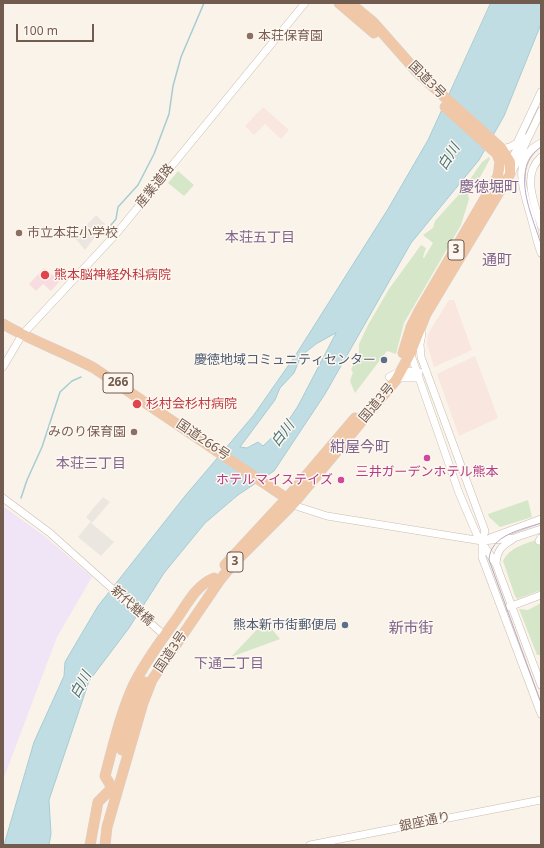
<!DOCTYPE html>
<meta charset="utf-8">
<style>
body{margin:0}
#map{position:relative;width:544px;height:848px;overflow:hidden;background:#faf3e9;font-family:"Noto Sans",sans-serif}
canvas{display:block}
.frame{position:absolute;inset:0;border:4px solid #725b4f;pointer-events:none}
.scale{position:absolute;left:16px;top:24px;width:78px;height:18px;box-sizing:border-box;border:2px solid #725b4f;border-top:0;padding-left:5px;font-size:12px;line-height:14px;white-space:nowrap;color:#725b4f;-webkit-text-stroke:3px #fdf7ef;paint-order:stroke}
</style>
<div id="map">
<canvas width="544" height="848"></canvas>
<div class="frame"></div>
<div class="scale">100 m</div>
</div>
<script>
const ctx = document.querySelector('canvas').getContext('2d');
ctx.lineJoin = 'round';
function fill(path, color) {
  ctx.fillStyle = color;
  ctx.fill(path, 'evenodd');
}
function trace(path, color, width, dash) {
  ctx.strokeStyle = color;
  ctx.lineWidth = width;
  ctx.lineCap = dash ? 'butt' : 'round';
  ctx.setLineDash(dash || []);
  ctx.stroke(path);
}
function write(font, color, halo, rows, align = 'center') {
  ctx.font = font + ' "Noto Sans","Noto Sans JP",sans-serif';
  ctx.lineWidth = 3;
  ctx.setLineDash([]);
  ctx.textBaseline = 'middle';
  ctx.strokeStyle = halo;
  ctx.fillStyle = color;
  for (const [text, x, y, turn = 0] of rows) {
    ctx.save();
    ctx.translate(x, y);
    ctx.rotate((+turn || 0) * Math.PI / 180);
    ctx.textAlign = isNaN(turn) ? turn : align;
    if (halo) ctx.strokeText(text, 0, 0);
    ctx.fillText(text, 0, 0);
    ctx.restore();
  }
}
const commercial = new Path2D(`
 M263,107L289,130L281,139L265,124L254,135L245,126Z
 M449,300H454L472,350L434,367L427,344L428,334Z
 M475,356L498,418L459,436L437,374Z`);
const industrial = new Path2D(`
 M96,215L105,224L85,250L75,238Z
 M103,497L110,502L92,523L86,517Z
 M90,522L114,542L101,556L78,537Z`);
const education = new Path2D(`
 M3,506L47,538L92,577L57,637L3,780Z`);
const medical = new Path2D(`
 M44,268L60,281L51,291L43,284L36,291L29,284Z`);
const green = new Path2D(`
 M489,157L490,159L473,190L468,195L469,199L461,225L404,323L396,354L387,351L355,393L350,381L353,372L351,370L359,352V344L368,325L389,289L421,245L426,248L423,257L424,258L433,243L423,235L433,228L435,221L462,191L482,162Z
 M178,171L194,185L184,196L168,183Z
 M528,500L532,517L500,527L489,517L488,514Z
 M539,539L541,540V590L517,599L515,596L503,561C510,547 525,544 539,539Z
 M541,603V655H537L519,609L528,610Z
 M265,621L280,639L231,657Z`);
const water = new Path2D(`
 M491,3H541V24L504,116L479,160L411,243L325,394L274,471L238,495L205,523L164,573L129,628L89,681L49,800L51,834L49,845H4L34,742L64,676L65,662L98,606L185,496L253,416L295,356L388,209L428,140ZM336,333L298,406L286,424L263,446L258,442L247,448L240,447L275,400L280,388L294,373L301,356L316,344Z`);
const stream = new Path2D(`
 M111,225L116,219L118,207L138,185L154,154L169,114L173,86L181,57L204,3
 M21,498L27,480L42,447L60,392L72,381L81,377`);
const tertiary = new Path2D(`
 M541,143C511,158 523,190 530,214C534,227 536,240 541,253
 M502,149L510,147L517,143L541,92
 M541,157C521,175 535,204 541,226
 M511,174L541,111
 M498,183L520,144L522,135
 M422,334L420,344L421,357L485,531L482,541V557L541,714
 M410,352L459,493L477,535L496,564L541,685
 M3,367L22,335L116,234L305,3
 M389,377L401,371L419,372
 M396,380L401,378H418
 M3,498L50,533L165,636
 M294,503L299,507L327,516L482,541L514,538L541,529
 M490,538L541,519
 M539,541L541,538
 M496,564C497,551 501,546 512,540
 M509,607L541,595
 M310,845L541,800`);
const trunk = new Path2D(`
 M339,3L374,33
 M3,324C32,341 64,352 94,368L292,502
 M403,353L411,327L419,311L498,176L500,162L497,154L445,107
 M225,565L287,498L355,418
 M122,750L133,710L145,682
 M90,845L98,802L112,788L105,776C113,746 120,715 133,686C145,662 162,639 178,617C188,602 197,585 214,578
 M105,845L107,827L118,789L143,703L152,680L220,580L232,565L294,503L396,380L410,354L426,314L510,174V162L502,149L418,73L373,22L350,3`);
const tram = new Path2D(`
 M541,147C509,169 532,215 541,244
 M541,523C521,530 490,535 489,560L541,703`);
const markers = [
 [250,36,4,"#8d6e63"],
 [19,233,4,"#8d6e63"],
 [45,275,5,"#e0444e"],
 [384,360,4,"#5c6f8a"],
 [137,404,5,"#e0444e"],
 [134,432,4,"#8d6e63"],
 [427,458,4,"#d1479c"],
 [341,480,4,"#d1479c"],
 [345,625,4,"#5c6f8a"]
];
const shields = [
 [456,250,16],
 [118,383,30],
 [235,562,16]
];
const shieldNames = [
 ["3",456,250],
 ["266",118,383],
 ["3",235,562]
];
const educationNames = [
 ["本荘保育園",258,36],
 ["市立本荘小学校",27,233],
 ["みのり保育園",126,432,"right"]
];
const streetNames = [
 ["国道3号",427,80,45],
 ["産業道路",155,186,-51],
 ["国道3号",377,403,-50],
 ["国道266号",203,440,34],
 ["新代継橋",132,606,42],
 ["国道3号",171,652,-56],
 ["銀座通り",425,822,-12]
];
const healthNames = [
 ["熊本脳神経外科病院",54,275],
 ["杉村会杉村病院",146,404]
];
const serviceNames = [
 ["慶徳地域コミュニティセンター",376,360],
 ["熊本新市街郵便局",337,625]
];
const hotelNames = [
 ["三井ガーデンホテル熊本",427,472],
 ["ホテルマイステイズ",333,480,"right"]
];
const waterNames = [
 ["白川",449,157,-58],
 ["白川",283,434,-53],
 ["白川",81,685,-61]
];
const neighbourhoodNames = [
 ["本荘五丁目",260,238],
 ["本荘三丁目",91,464],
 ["下通二丁目",229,664]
];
const quarterNames = [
 ["慶徳堀町",489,188],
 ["通町",497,261],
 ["紺屋今町",360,448],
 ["新市街",411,629]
];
fill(commercial, '#f9e6de');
fill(industrial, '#ece6e1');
fill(education, '#f0e5f7');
fill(medical, '#f7dde0');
fill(green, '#d5e7c8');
fill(water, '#bfdde2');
trace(water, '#a6ccd3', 1);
trace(stream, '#a6ccd3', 1.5);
trace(tertiary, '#cbbcb0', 8);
trace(trunk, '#d8d1ce', 11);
trace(tertiary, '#fff', 7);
trace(trunk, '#f0c7a7', 10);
trace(tram, '#b6a8c3', 1);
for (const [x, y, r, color] of markers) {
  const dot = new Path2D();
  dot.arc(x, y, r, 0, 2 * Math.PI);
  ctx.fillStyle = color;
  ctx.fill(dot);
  trace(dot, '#fdf7ef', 1.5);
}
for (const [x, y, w] of shields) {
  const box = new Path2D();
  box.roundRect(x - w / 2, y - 10, w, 20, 3);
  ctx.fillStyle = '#fdf7ef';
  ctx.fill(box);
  trace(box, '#725b4f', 1);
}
write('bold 12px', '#725b4f', null, shieldNames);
write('13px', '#785e54', '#fdf7ef', educationNames, 'left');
write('13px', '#725b4f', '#fdf7ef', streetNames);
write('13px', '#be3a42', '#fdf7ef', healthNames, 'left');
write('13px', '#4e5e75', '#fdf7ef', serviceNames, 'right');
write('13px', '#b23c85', '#fdf7ef', hotelNames);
write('italic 14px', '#47747c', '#fdf7ef', waterNames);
write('14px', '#80668e', '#fdf7ef', neighbourhoodNames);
write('15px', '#80668e', '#fdf7ef', quarterNames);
</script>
